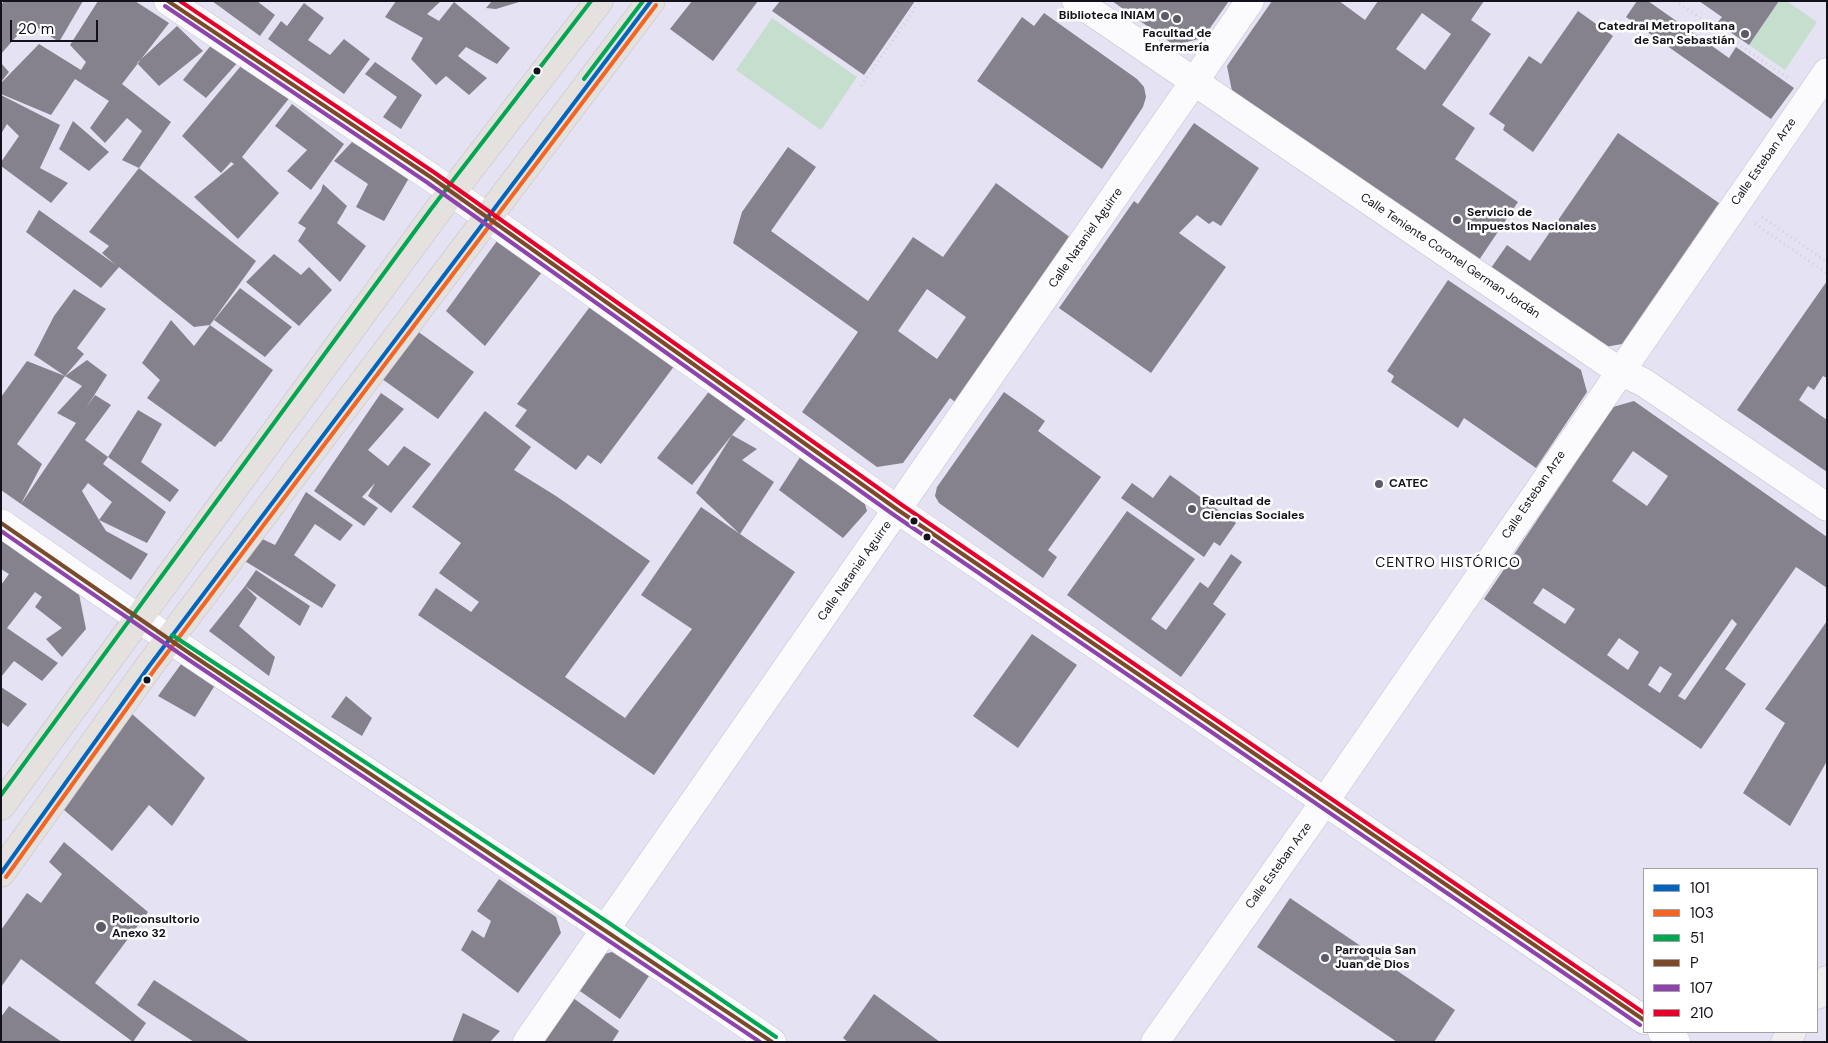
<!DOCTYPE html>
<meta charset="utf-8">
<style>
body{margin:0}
#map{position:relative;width:1828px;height:1043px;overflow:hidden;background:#e5e2f3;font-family:"DM Sans",sans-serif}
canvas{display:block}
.frame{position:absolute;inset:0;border:2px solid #13111b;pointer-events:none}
.legend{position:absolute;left:1643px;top:868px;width:175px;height:165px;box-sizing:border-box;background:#fff;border:1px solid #a1a0a4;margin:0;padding:6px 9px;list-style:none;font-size:15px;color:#13111b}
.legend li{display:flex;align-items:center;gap:10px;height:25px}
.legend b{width:25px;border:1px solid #a1a0a4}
.scale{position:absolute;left:10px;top:20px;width:88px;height:22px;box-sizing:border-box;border:2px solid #13111b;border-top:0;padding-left:6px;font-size:15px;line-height:18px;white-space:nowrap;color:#13111b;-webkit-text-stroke:4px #fff;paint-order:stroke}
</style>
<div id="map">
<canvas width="1828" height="1043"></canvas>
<div class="frame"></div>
<ul class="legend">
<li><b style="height:6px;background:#0065bd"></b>101</li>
<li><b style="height:6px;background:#f26522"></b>103</li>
<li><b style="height:6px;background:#00a651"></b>51</li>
<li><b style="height:6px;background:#7a4b2a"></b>P</li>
<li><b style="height:6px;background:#8e44ad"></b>107</li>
<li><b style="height:6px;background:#e4002b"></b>210</li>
</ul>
<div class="scale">20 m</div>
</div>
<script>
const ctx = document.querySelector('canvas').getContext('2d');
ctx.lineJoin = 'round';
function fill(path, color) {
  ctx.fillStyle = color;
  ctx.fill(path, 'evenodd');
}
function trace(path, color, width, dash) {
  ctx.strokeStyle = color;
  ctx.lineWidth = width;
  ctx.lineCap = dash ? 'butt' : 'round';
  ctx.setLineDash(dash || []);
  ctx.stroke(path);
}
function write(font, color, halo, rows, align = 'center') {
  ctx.font = font + ' "DM Sans",sans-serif';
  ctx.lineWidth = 5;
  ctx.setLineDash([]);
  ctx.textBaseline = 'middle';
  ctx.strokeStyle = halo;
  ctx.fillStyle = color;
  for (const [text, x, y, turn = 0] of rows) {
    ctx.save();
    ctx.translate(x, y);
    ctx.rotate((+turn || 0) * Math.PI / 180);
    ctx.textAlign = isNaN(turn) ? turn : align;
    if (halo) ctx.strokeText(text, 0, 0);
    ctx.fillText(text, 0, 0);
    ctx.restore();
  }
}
const green = new Path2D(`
 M1779,1H1787L1817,22L1785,70L1749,45Z
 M772,18L857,77L821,130L736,70Z`);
const building = new Path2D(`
 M4,1H83L59,42L29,22L1,54V5Z
 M98,1H135L169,23L122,84L171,122L139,168L122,160L142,131L127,118L105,143L90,128L109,101L75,79L51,115L1,94V83L39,44L81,70L86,62L70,45Z
 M212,1H257L275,15L260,36Z
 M396,1H441L427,14L439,21L454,2L510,48L497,64L466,47L458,56L487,78L469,95L446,76L436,85L411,59L423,38L385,17Z
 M492,1H519V2L496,9L486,8Z
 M692,1H758L713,61L670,29Z
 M780,1H915L864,75L772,11Z
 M1112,1H1229L1203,38L1174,45Z
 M1272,1H1339L1365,20L1378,1H1484L1471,20L1491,34L1442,105L1475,128L1455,159L1518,202L1479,260L1232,91L1227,66ZM1422,13L1451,34L1425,70L1396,49Z
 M1637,1H1648L1729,58L1736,47L1794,88L1771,119L1626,17Z
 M1699,1H1779L1749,45L1717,23L1722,17Z
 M304,3L324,18L308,40L330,55L344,39L370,59L344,94L268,39L281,21L287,26Z
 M1578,11L1613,36L1533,152L1503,130L1505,125L1489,114L1529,56L1541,64Z
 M1044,13L1137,79L1144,87L1146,97L1143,107L1102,169L977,81L1022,17L1034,26Z
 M177,26L203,51L159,86L137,63Z
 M212,44L239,61L206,98L183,80Z
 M246,60L291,96L242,157L279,193L238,239L194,197L234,164L231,162L221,173L182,136Z
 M375,62L422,95L401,129L383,117L397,97L365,74Z
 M1,63L9,72L1,82Z
 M1,95L60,125L40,168L68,183L51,203L1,166V162L19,136L7,124L1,134Z
 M292,104L344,144L311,190L287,171L307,150L275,126Z
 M73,121L109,152L89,171L59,149Z
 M1194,123L1259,168L1221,226L1213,221L1209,224L1197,215L1179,233L1226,267L1151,373L1059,308L1134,201L1138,204Z
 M1618,133L1719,203L1622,344L1605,347L1491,268L1507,245L1530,261Z
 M352,142L409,178L384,221L356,207L368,184L334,161Z
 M788,147L816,167L771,231L868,301L913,237L943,257L996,183L1071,238L955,402L950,398L903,463L877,467L802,412L858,332L733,243L742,212ZM927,289L966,317L937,359L898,331Z
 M139,168L256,261L210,325L194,327L119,267L101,288L26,232L39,210L116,265L102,253L109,246L89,232Z
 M323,184L347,206L337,223L366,246L340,282L298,241L306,228L298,223L321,191Z
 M497,241L542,272L485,346L446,311Z
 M274,254L301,275L309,267L332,290L299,326L246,282Z
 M1448,280L1581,370L1587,392L1536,468L1464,418L1458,428L1391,382L1394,376L1387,371Z
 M1827,281V378L1823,376L1814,390L1808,386L1799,400L1827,420V472L1737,410Z
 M240,288L292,327L265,357L214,320Z
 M74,289L106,309L77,348L84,354L65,376L34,355L54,316Z
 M592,304L675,365L601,464L588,455L576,470L515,426L527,410L517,404Z
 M171,320L194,346L210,325L273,370L221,442L220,441L215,447L147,398L160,380L142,363Z
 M413,328L474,372L438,419L378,376Z
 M87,360L107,375L86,408L95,395L111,405L85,440L108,457L103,464L166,512L147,543L99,520L106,531L148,554L131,580L21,504L1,490V397L27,361L65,376L17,444L42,464L21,504L76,423L57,413L82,386L65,376ZM88,483L112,502L99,520L82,491Z
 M711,389L748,416L732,435L757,449L742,460L774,482L740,534L696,493L732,435L692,485L657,458Z
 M1004,392L1045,421L1038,431L1101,477L1048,550L1057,557L1043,578L939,503L935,496L937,487Z
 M381,393L404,409L368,450L388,466L404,446L431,464L391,513L368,496L375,483L362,497L378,508L364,526L314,491Z
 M1634,401L1827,537V588L1796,567L1725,669L1746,684L1701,749L1484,599L1613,407ZM1633,451L1668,476L1647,506L1612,481ZM1543,588L1575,609L1565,624L1533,603ZM1732,619L1737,624L1685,700L1678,696ZM1619,638L1639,652L1628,670L1607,655ZM1660,666L1672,674L1660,693L1648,685Z
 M138,410L162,424L141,462L179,490L170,502L108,457Z
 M485,411L531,447L514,470L556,496L650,561L565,677L625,718L692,629L641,595L701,507L795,572L654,775L418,615L436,588L471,612L479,602L439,573L461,543L412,507Z
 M804,451L860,488L867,511L843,538L779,490Z
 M1170,475L1236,523L1220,546L1214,542L1204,557L1121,498L1132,483L1153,498Z
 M306,492L353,525L340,541L315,524L294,555L336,585L322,608L243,560L256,536L275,545Z
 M1127,511L1195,559L1151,619L1166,630L1200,582L1208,588L1231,554L1242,562L1213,604L1226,614L1181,677L1067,595Z
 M1,535L78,589L86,629L62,657L46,639L62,628L35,607L42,597L35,592L7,628L58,663L42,681L14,661L1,677V585L9,574L1,569Z
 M256,570L310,606L300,626L245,586Z
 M245,586L257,598L239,626L275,657L269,676L209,631Z
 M1827,621V761L1790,826L1743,793L1785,723L1765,709Z
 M1032,634L1077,665L1018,748L973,716Z
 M184,660L217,682L195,717L158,696Z
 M1,687L27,704L8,727L1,722Z
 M346,696L372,718L362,736L331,717Z
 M132,714L205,778L172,826L149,805L112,851L64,810Z
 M64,842L148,912L95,983L146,1023L133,1042L21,959L1,987V930L27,893L41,903L62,874L49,862Z
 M499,879L556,917L561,933L518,993L461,950L472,930L484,938L491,921L477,911Z
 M1290,898L1455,1010L1434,1042H1397L1257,947Z
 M612,952L649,976L620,1019L577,989L600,955Z
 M154,980L250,1042H194L137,1005Z
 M874,994L940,1042H848L843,1038Z
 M569,995L619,1031L612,1042H536Z
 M9,1006L62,1042H1V1017Z
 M463,1013L500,1031L490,1042H452Z`);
const path = new Path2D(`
 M1675,1L1788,78
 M861,86L920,1
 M1762,217L1827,262
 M1755,224L1827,273`);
const minor = new Path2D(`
 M168,1L432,178L898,510L1644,1020
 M1076,1L1619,371L1643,382L1827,507
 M1,523C254,701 516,867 772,1042
 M1662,1032L1676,1042
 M527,1042L1250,1
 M1155,1042L1325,801L1827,72`);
const secondary = new Path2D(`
 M1817,995L1827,980
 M1785,1042L1792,1032`);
const primary = new Path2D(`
 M1,806L436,213L599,1
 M1,873L150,665L651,1`);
const bus1 = new Path2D(`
 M1,873L150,665L651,1`);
const bus2 = new Path2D(`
 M6,877L155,669L656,5`);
const bus3 = new Path2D(`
 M584,79L643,1
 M172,635L609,923L776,1037
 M1,795L431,209L591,1`);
const bus4 = new Path2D(`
 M168,1L432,178L898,510L1644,1020
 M1,523L192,655L772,1042`);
const bus5 = new Path2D(`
 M165,6L428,183L894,515L1640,1025
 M1,531L189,660L760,1042`);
const bus6 = new Path2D(`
 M180,1L435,173L902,505L1644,1013`);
const markers = [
 [1165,16,5,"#5c5a67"],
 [1177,19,5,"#5c5a67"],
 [1745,34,5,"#5c5a67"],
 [537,71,4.5,"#13111b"],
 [1457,220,5,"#5c5a67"],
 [1379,484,5,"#5c5a67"],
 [1192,509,5,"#5c5a67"],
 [914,521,4.5,"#13111b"],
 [927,537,4.5,"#13111b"],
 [147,680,4.5,"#13111b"],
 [101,927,6,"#5c5a67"],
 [1325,958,5,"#5c5a67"]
];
const poiNames = [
 ["Biblioteca INIAM",1155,16,"right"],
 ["Catedral Metropolitana",1735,27,"right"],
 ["de San Sebastián",1735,41,"right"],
 ["Facultad de",1177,34,"center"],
 ["Enfermería",1177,48,"center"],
 ["Servicio de",1467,213],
 ["Impuestos Nacionales",1467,227],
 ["CATEC",1389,484],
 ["Facultad de",1202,502],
 ["Ciencias Sociales",1202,516],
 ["Policonsultorio",112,920],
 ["Anexo 32",112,934],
 ["Parroquia San",1335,951],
 ["Juan de Dios",1335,965]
];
const streetNames = [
 ["Calle Esteban Arze",1764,162,-55],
 ["Calle Nataniel Aguirre",1086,238,-55],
 ["Calle Teniente Coronel German Jordán",1450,256,34],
 ["Calle Esteban Arze",1534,495,-56],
 ["Calle Nataniel Aguirre",855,571,-55],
 ["Calle Esteban Arze",1279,866,-54]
];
const neighbourhoodNames = [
 ["CENTRO HISTÓRICO",1448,563]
];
fill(green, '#c6decd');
fill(building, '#85828e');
trace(minor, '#c3c0cd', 29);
trace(secondary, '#c3c0cd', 29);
trace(primary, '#c2c0c9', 29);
trace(path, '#d1d0d5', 3, [1, 4]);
trace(minor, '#fbfbfd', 28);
trace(secondary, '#f0eeee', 28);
trace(primary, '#e5e1df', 28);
trace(bus1, '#0065bd', 4);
trace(bus2, '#f26522', 4);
trace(bus3, '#00a651', 4);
trace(bus4, '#7a4b2a', 4);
trace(bus5, '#8e44ad', 4);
trace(bus6, '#e4002b', 4);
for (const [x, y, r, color] of markers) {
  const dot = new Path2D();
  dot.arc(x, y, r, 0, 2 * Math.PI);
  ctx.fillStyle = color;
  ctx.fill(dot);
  trace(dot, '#fff', 2);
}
write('bold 12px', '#13111b', '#fff', poiNames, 'left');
write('12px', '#13111b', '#fff', streetNames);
ctx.letterSpacing = '1px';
write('14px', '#13111b', '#fff', neighbourhoodNames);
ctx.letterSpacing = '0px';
</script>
